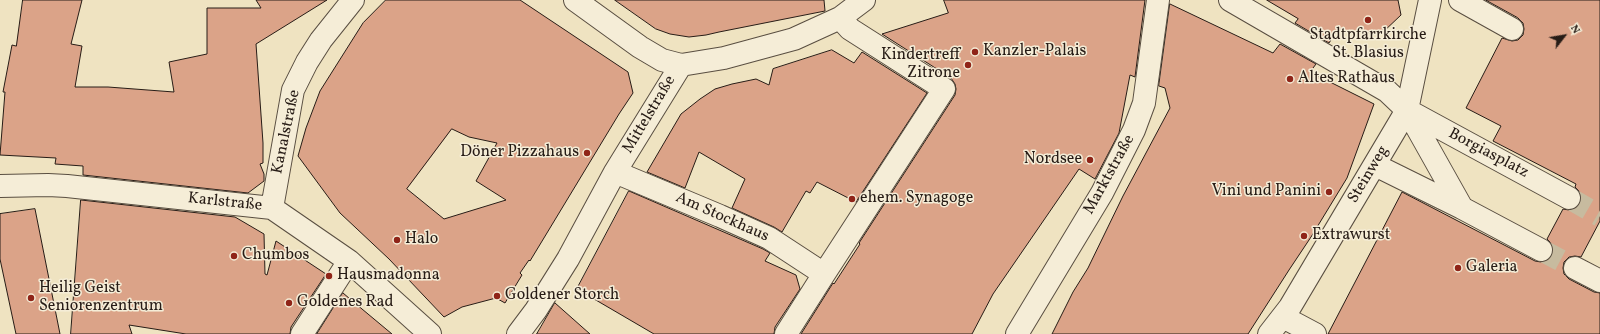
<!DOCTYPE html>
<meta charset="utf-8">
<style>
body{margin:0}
#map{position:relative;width:1600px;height:334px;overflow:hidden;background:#efe3c1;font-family:Vollkorn,serif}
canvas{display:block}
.north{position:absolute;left:1544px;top:16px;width:40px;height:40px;-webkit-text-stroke:3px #f5edd7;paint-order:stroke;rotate:59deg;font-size:11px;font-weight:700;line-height:16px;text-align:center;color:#271c16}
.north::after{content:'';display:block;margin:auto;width:14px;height:18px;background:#271c16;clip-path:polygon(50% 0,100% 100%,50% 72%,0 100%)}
</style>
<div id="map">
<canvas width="1600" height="334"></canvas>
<div class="north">N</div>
</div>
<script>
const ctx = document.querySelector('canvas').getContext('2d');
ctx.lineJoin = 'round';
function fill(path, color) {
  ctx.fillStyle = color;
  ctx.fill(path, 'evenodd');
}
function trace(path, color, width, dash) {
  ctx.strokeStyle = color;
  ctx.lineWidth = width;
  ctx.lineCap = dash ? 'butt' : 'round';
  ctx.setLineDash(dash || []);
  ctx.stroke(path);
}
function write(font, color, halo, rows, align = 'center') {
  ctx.font = font + ' Vollkorn,serif';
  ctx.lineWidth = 3;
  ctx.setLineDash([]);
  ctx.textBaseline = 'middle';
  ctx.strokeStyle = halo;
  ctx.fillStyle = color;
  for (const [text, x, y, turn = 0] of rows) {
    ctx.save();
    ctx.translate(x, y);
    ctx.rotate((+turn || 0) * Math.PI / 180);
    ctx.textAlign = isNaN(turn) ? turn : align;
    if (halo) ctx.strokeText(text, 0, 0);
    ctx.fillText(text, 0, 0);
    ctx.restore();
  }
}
const building = new Path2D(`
 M23,0H82L71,44L82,46L75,87H108L174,92L169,62L207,54V8H261L256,0H327L256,44L263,143V163L260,164L264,174V181L248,193L83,175V166L55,164L56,158L0,155L5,92H3L12,45L16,46Z
 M386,0H520L628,72L633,93L619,114L530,261L529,260L520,273L522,275L505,303L496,298L462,307L444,317L389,259L340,213L298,156L306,128L320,91L363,23ZM452,129L469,137L497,143L476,181L506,200L444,219L407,189Z
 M615,0H824L825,11L719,32L706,35L689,37L670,34L656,29Z
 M944,0H1145L1135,77L1130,75L1119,133L1095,179L1079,169L993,294L972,334H801L833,283L834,284L860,244L859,243L955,95L956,89L955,84L951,78L882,34L948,13Z
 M1267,0H1398L1401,15L1382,33L1336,32L1329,43L1295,23L1298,19Z
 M1486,0H1600V221L1581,257L1575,256L1569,257L1564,262L1563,268L1564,274L1569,279L1594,292L1600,293V334H1328L1402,192L1535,261L1541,262L1548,260L1552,256L1553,249L1552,244L1547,239L1563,209L1569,210L1575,209L1580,204L1581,197L1579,191L1575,187L1576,184L1493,141L1501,126L1466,108L1502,38L1512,41L1518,40L1523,35L1524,29L1523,23L1518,18Z
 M1170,4L1273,53L1280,44L1316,64L1310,72L1374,104L1347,178L1311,237L1289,270L1248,334H1052L1073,292L1088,268L1123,196L1170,108L1165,88L1159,86Z
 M832,50L854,63L862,52L927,93L856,202L817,182L810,193L806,191L782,232L774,227L732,208L745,179L699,152L685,188L647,172L681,114L700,99L715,89L732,84L756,79L769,85L773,69Z
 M629,191L763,249L770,253L765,261L796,275L800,289L775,327L774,334H654L577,289Z
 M81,200L235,217L264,234L265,274L267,275L276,241L326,274L291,327L290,334H186L129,325L132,334H71Z
 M35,209L60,334H16L0,259V214Z
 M343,293L356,304L392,334H317Z
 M555,303L590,334H537Z`);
const minorTunnel = new Path2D(`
 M1569,198L1600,216
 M1541,250L1575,268`);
const minor = new Path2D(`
 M575,0L640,47L662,60L681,65L724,58L794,39L840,18L864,0
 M1230,0L1387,91L1407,110L1462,208L1541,250
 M1460,0L1512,29
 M1407,110L1569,198
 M1375,165L1462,208
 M615,172L720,216L769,238L824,274
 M0,186L48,185L67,186L272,208L349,261L430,334
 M272,208L293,90L307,62L321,40L353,0
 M1575,268L1600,281
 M1283,317L1315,334
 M302,334L349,261
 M518,334L536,310L568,259L615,172L681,65
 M786,334L824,274L944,89L850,29L840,18
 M1017,334L1102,193L1134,130L1144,103L1158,0
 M1269,334L1290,307L1407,110L1430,0`);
const markers = [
 [1368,20,4,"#8f2418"],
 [975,52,4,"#8f2418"],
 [968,65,4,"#8f2418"],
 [1290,79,4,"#8f2418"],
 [587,153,4,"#8f2418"],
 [1090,160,4,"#8f2418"],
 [1329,192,4,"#8f2418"],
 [852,199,4,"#8f2418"],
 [1304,236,4,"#8f2418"],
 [397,240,4,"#8f2418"],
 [234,256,4,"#8f2418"],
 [1458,268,4,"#8f2418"],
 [329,276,4,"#8f2418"],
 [497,296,4,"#8f2418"],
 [31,298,4,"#8f2418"],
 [289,303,4,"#8f2418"]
];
const poiNames = [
 ["Stadtpfarrkirche",1368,36,"center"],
 ["St. Blasius",1368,54,"center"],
 ["Kanzler-Palais",983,52],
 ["Kindertreff",960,56,"right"],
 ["Zitrone",960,74,"right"],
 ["Altes Rathaus",1298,79],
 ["Döner Pizzahaus",579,153,"right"],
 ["Nordsee",1082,160,"right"],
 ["Vini und Panini",1321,192,"right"],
 ["ehem. Synagoge",860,199],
 ["Extrawurst",1312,236],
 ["Halo",405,240],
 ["Chumbos",242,256],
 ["Galeria",1466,268],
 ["Hausmadonna",337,276],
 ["Heilig Geist",39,289],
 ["Seniorenzentrum",39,307],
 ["Goldener Storch",505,296],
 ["Goldenes Rad",297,303]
];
const streetNames = [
 ["Mittelstraße",650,115,-59],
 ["Kanalstraße",287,132,-78],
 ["Borgiasplatz",1488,154,28],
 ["Marktstraße",1110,175,-61],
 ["Steinweg",1369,175,-59],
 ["Karlstraße",225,203,6],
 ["Am Stockhaus",722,218,24]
];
fill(building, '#dba388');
trace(building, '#271c16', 1);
trace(minorTunnel, '#c7bb9f', 22, [22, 11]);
trace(minor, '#594e41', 24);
trace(minor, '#f5edd7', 22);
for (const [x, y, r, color] of markers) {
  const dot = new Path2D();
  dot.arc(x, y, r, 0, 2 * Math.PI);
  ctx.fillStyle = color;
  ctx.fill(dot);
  trace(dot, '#f5edd7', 1.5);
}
write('16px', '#271c16', '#f5edd7', poiNames, 'left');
write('16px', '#271c16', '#f5edd7', streetNames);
</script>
